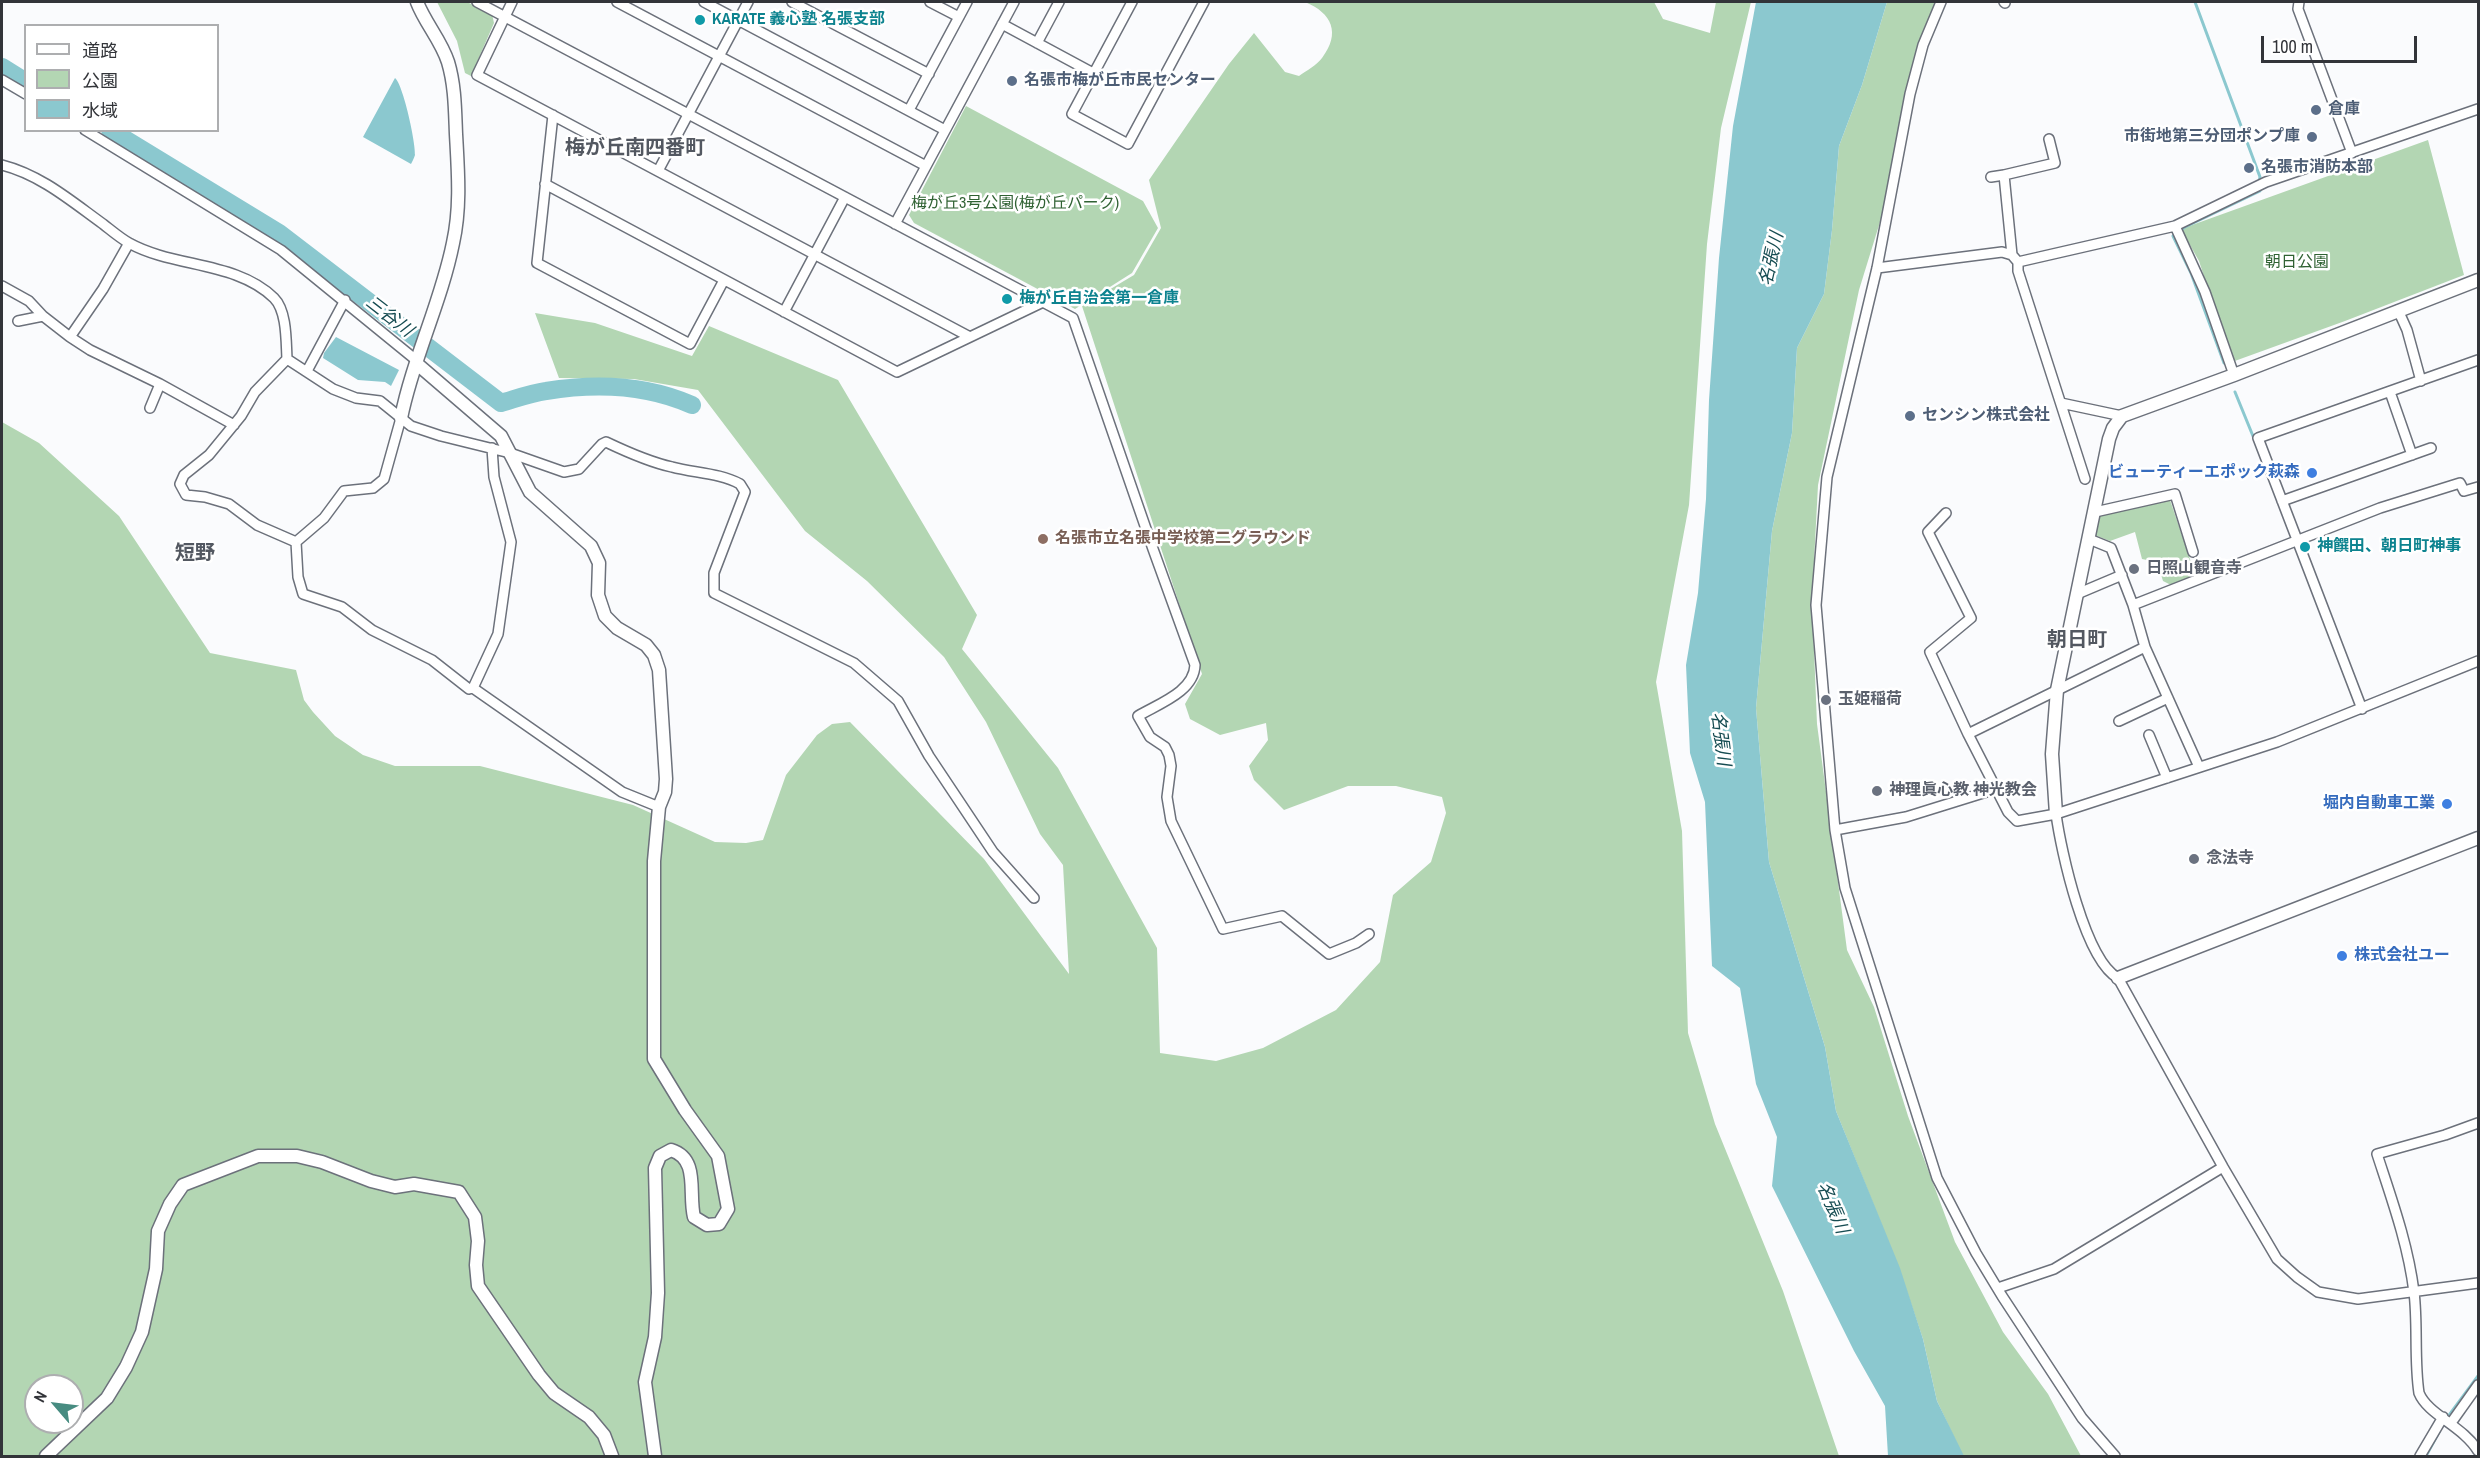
<!DOCTYPE html>
<meta charset="utf-8">
<style>
body{margin:0}
#map{position:relative;width:2480px;height:1458px;overflow:hidden;background:#fafbfd;font-family:"Archivo Narrow","Noto Sans JP",sans-serif}
canvas{display:block}
.frame{position:absolute;inset:0;border:3px solid #323439;pointer-events:none}
.legend{position:absolute;left:24px;top:24px;width:195px;height:108px;box-sizing:border-box;background:#fff;border:2px solid #adaeb0;margin:0;padding:8px 10px;list-style:none;font-size:18px;color:#323439}
.legend li{display:flex;align-items:center;gap:12px;height:30px}
.legend b{width:30px;border:2px solid #adaeb0}
.north{position:absolute;left:24px;top:1374px;width:60px;height:60px;box-sizing:border-box;background:#fff;border:2px solid #adaeb0;border-radius:50%;rotate:298deg;font-size:16px;font-weight:700;line-height:24px;text-align:center;color:#323439}
.north::after{content:'';display:block;margin:auto;width:21px;height:27px;background:#478c81;clip-path:polygon(50% 0,100% 100%,50% 72%,0 100%)}
.scale{position:absolute;left:2261px;top:36px;width:156px;height:27px;box-sizing:border-box;border:3px solid #323439;border-top:0;padding-left:8px;font-size:18px;line-height:21px;white-space:nowrap;color:#323439;-webkit-text-stroke:4px #fff;paint-order:stroke}
</style>
<div id="map">
<canvas width="2480" height="1458"></canvas>
<div class="frame"></div>
<ul class="legend">
<li><b style="height:8px;background:#fff"></b>道路</li>
<li><b style="height:16px;background:#b3d6b3"></b>公園</li>
<li><b style="height:16px;background:#8bc8cf"></b>水域</li>
</ul>
<div class="north">N</div>
<div class="scale">100 m</div>
</div>
<script>
const ctx = document.querySelector('canvas').getContext('2d');
ctx.lineJoin = 'round';
function fill(path, color) {
  ctx.fillStyle = color;
  ctx.fill(path, 'evenodd');
}
function trace(path, color, width, dash) {
  ctx.strokeStyle = color;
  ctx.lineWidth = width;
  ctx.lineCap = dash ? 'butt' : 'round';
  ctx.setLineDash(dash || []);
  ctx.stroke(path);
}
function write(font, color, halo, rows, align = 'center') {
  ctx.font = font + ' "Archivo Narrow","Noto Sans JP",sans-serif';
  ctx.lineWidth = 5;
  ctx.setLineDash([]);
  ctx.textBaseline = 'middle';
  ctx.strokeStyle = halo;
  ctx.fillStyle = color;
  for (const [text, x, y, turn = 0] of rows) {
    ctx.save();
    ctx.translate(x, y);
    ctx.rotate((+turn || 0) * Math.PI / 180);
    ctx.textAlign = isNaN(turn) ? turn : align;
    if (halo) ctx.strokeText(text, 0, 0);
    ctx.fillText(text, 0, 0);
    ctx.restore();
  }
}
const green = new Path2D(`
 M437,2H467L492,14L494,23L471,76L465,73L457,41Z
 M1305,2H1654L1663,19L1710,33L1716,2H1751L1721,128L1707,244L1689,505L1656,682L1682,831L1688,1033L1715,1124L1783,1291L1839,1456H2V422L39,443L119,516L210,653L296,670L304,700L313,712L335,736L363,755L395,766H480L633,805L715,842L746,843L763,840L786,775L817,735L832,724L850,722L984,859L1069,974L1063,865L1040,834L986,722L944,657L867,581L805,531L698,390L634,379L559,378L535,313L595,323L692,356L709,326L838,380L977,615L962,649L1058,768L1157,948L1160,1053L1216,1061L1263,1048L1336,1010L1380,962L1393,895L1431,862L1446,813L1442,797L1396,786H1348L1284,810L1254,780L1249,766L1268,740L1266,723L1220,735L1190,719L1185,704L1202,674L1082,306L1134,275L1161,228L1149,180L1229,64L1254,33L1285,72L1299,76C1306,71 1317,65 1322,58C1341,33 1332,13 1305,2ZM36,1386H72V1422H36Z
 M1887,2H1937L1920,44L1896,142L1884,209L1859,290L1818,485L1812,600L1817,724L1847,950L1874,1007L1908,1116L1955,1242L2003,1332L2048,1394L2081,1456H1964L1962,1454L1937,1401L1923,1339L1899,1268L1836,1111L1825,1047L1769,862L1756,708L1772,531L1792,433L1797,348L1824,294L1832,230L1839,146L1862,85Z
 M966,106L1143,201L1158,228L1132,273L1075,309L914,223L909,215Z
 M2428,140L2464,275L2345,321L2232,362L2199,261L2181,229Z
 M2170,500L2196,577L2171,585L2163,581L2157,562L2142,559L2135,532L2110,541L2092,534L2098,515Z`);
const water = new Path2D(`
 M1756,2H1887L1862,85L1839,146L1832,230L1824,294L1797,348L1792,433L1772,531L1756,708L1769,862L1825,1047L1836,1111L1900,1268L1923,1339L1937,1401L1964,1456H1888L1885,1406L1854,1351L1772,1186L1777,1137L1756,1084L1740,988L1712,966L1705,802L1690,753L1686,665L1698,593L1706,499L1709,400L1719,258L1733,126Z
 M395,78C403,84 416,143 415,155C414,158 412,162 411,164L363,137Z
 M336,337L399,370L391,386L385,382L358,380L323,358L324,353Z`);
const stream = new Path2D(`
 M2195,2L2260,177L2259,182
 M2224,363L2191,273L2173,236L2185,227L2260,191V188
 M2235,392L2255,441
 M2447,1418L2478,1376
 M2426,1456L2439,1432`);
const river = new Path2D(`
 M2,67L26,82
 M110,130L279,233L501,403C515,399 531,393 546,391C595,383 647,385 692,405`);
const minor = new Path2D(`
 M477,2L1073,318L1153,549L1195,665C1194,692 1158,704 1138,716L1150,737L1165,747L1169,755L1171,766L1167,797L1171,821L1223,929L1282,916L1329,954L1356,943L1369,934
 M512,2L477,75L970,337
 M617,2L926,166
 M704,2L945,130
 M792,2L929,74
 M930,2L959,17
 M1132,2L1072,114L1128,144L1204,2
 M1941,2L1923,45L1910,94L1877,268L1827,477L1816,605L1835,830L1845,888L1937,1178L1976,1253L2002,1296L2082,1418L2115,1456
 M2004,2L2005,3
 M2299,2L2298,9L2352,153
 M1002,24L1093,73
 M1037,43L1059,2
 M2,80L26,94
 M909,110L967,2
 M553,115L537,263L690,344L724,280
 M85,130L281,250L416,360
 M2,165C41,175 71,201 103,224C112,231 120,238 129,243C174,268 236,261 274,298C287,311 286,341 287,359L255,392L241,416L209,455L184,475L180,484L186,495L205,497L229,504L257,525L296,542
 M658,171L748,2
 M1991,177L2004,175
 M545,184L897,372L1043,302
 M895,224L1014,2
 M2175,226L2205,292L2234,375
 M2012,255L2004,175L2055,163L2049,139
 M2018,262L2175,226L2266,182L2478,109
 M1877,268L2002,252L2012,255L2018,262V271L2085,479
 M2,286L29,301L43,316
 M2398,310L2407,330L2421,381
 M784,312L845,197
 M18,321L43,316L70,337L103,289L129,243
 M70,337L90,350L160,384L234,425
 M287,359L333,389L356,398L380,401L411,426L441,436L510,453L564,472L579,469L602,444L606,442C627,452 649,462 672,467C694,473 720,473 740,484L745,492L714,573V593L854,663L898,701L929,756L993,852L1034,898
 M307,371L345,300
 M2390,392L2412,455
 M2061,403L2122,416
 M150,408L160,384
 M2282,501L2431,448
 M2095,512L2175,494L2193,552
 M1946,513L1928,532L1971,618L1930,652L1968,734L2008,812L2017,821L2056,814L2277,742L2478,661
 M2089,539L2111,548L2133,605L2145,647L2199,767
 M296,542L298,577L303,594L342,607L372,630L432,660L469,689L473,688L622,792L659,807
 M296,542L324,518L344,491L373,488L384,479L401,418
 M2077,594L2122,575
 M2133,605L2380,508L2460,483L2464,491L2478,487
 M473,688L498,634L511,542L494,477L492,448
 M2362,709L2258,438L2478,360
 M2119,721L2168,698
 M1968,734L2145,647
 M2149,735L2167,778
 M2056,814C2061,851 2085,960 2118,978L2223,1167L2277,1259L2297,1277L2318,1292L2358,1299L2478,1283
 M1835,830L1906,817L1996,789
 M2478,1123L2445,1135L2377,1154C2392,1200 2408,1244 2414,1292C2418,1325 2414,1360 2419,1393C2428,1415 2463,1426 2478,1451
 M1998,1288L2054,1269L2223,1167
 M2451,1423L2478,1385
 M2420,1456L2443,1417`);
const tertiary = new Path2D(`
 M416,363L501,436L530,492L591,546L599,563L598,595L605,616L617,628L646,645L654,655L659,670L666,779L665,792L659,807L654,861V1059L685,1110L718,1156L728,1209L719,1224L707,1225L694,1217C688,1193 700,1159 671,1150L660,1156L655,1168L658,1293L655,1337L645,1382L655,1456
 M401,418C413,358 441,303 453,243C461,207 458,171 456,134C455,110 455,85 448,62C441,40 425,23 417,2
 M2056,814L2052,754L2057,690L2109,439L2113,428L2122,416L2234,375L2478,280
 M2118,978L2478,838
 M46,1456L107,1398L126,1367L142,1332L156,1269L158,1231L170,1204L183,1185L258,1156H297L322,1162L371,1181L395,1187L414,1184L459,1192L475,1217L478,1241L476,1265L478,1286L539,1375L554,1393L589,1417L604,1435L612,1456`);
const markers = [
 [700,20,6,"#0f9aa8"],
 [1012,81,6,"#5c6f8a"],
 [2316,110,6,"#5c6f8a"],
 [2312,137,6,"#5c6f8a"],
 [2249,168,6,"#5c6f8a"],
 [1007,299,6,"#0f9aa8"],
 [1910,416,6,"#5c6f8a"],
 [2312,473,6,"#3f7fe0"],
 [1043,539,6,"#8d6e63"],
 [2305,547,6,"#0f9aa8"],
 [2134,569,6,"#6b7280"],
 [1826,700,6,"#6b7280"],
 [1877,791,6,"#6b7280"],
 [2447,804,6,"#3f7fe0"],
 [2194,859,6,"#6b7280"],
 [2342,956,6,"#3f7fe0"]
];
const cultureNames = [
 ["KARATE 義心塾 名張支部",712,20],
 ["梅が丘自治会第一倉庫",1019,299],
 ["神饌田、朝日町神事",2317,547]
];
const serviceNames = [
 ["名張市梅が丘市民センター",1024,81],
 ["倉庫",2328,110],
 ["市街地第三分団ポンプ庫",2300,137,"right"],
 ["名張市消防本部",2261,168],
 ["センシン株式会社",1922,416]
];
const parkNames = [
 ["梅が丘3号公園(梅が丘パーク)",1015,204],
 ["朝日公園",2297,263]
];
const shopNames = [
 ["ビューティーエポック萩森",2300,473],
 ["堀内自動車工業",2435,804],
 ["株式会社ユー",2354,956,"left"]
];
const educationNames = [
 ["名張市立名張中学校第二グラウンド",1055,539]
];
const worshipNames = [
 ["日照山観音寺",2146,569],
 ["玉姫稲荷",1838,700],
 ["神理眞心教 神光教会",1889,791],
 ["念法寺",2206,859]
];
const waterNames = [
 ["名張川",1772,259,-77],
 ["三谷川",389,317,38],
 ["名張川",1720,739,83],
 ["名張川",1832,1208,67]
];
const quarterNames = [
 ["梅が丘南四番町",635,149],
 ["短野",195,554],
 ["朝日町",2077,641]
];
fill(green, '#b3d6b3');
fill(water, '#8bc8cf');
trace(stream, '#8bc8cf', 3);
trace(river, '#8bc8cf', 18);
trace(minor, '#6c717b', 12);
trace(tertiary, '#6c717b', 15);
trace(minor, '#fff', 9);
trace(tertiary, '#fff', 12);
for (const [x, y, r, color] of markers) {
  const dot = new Path2D();
  dot.arc(x, y, r, 0, 2 * Math.PI);
  ctx.fillStyle = color;
  ctx.fill(dot);
  trace(dot, '#fff', 2);
}
write('bold 16px', '#0d838f', '#fff', cultureNames, 'left');
write('bold 16px', '#4e5e75', '#fff', serviceNames, 'left');
write('16px', '#306233', '#fff', parkNames);
write('bold 16px', '#366cbe', '#fff', shopNames, 'right');
write('bold 16px', '#785e54', '#fff', educationNames, 'left');
write('bold 16px', '#5b616d', '#fff', worshipNames, 'left');
write('italic 18px', '#164c52', '#fff', waterNames);
write('bold 20px', '#535861', '#fff', quarterNames);
</script>
